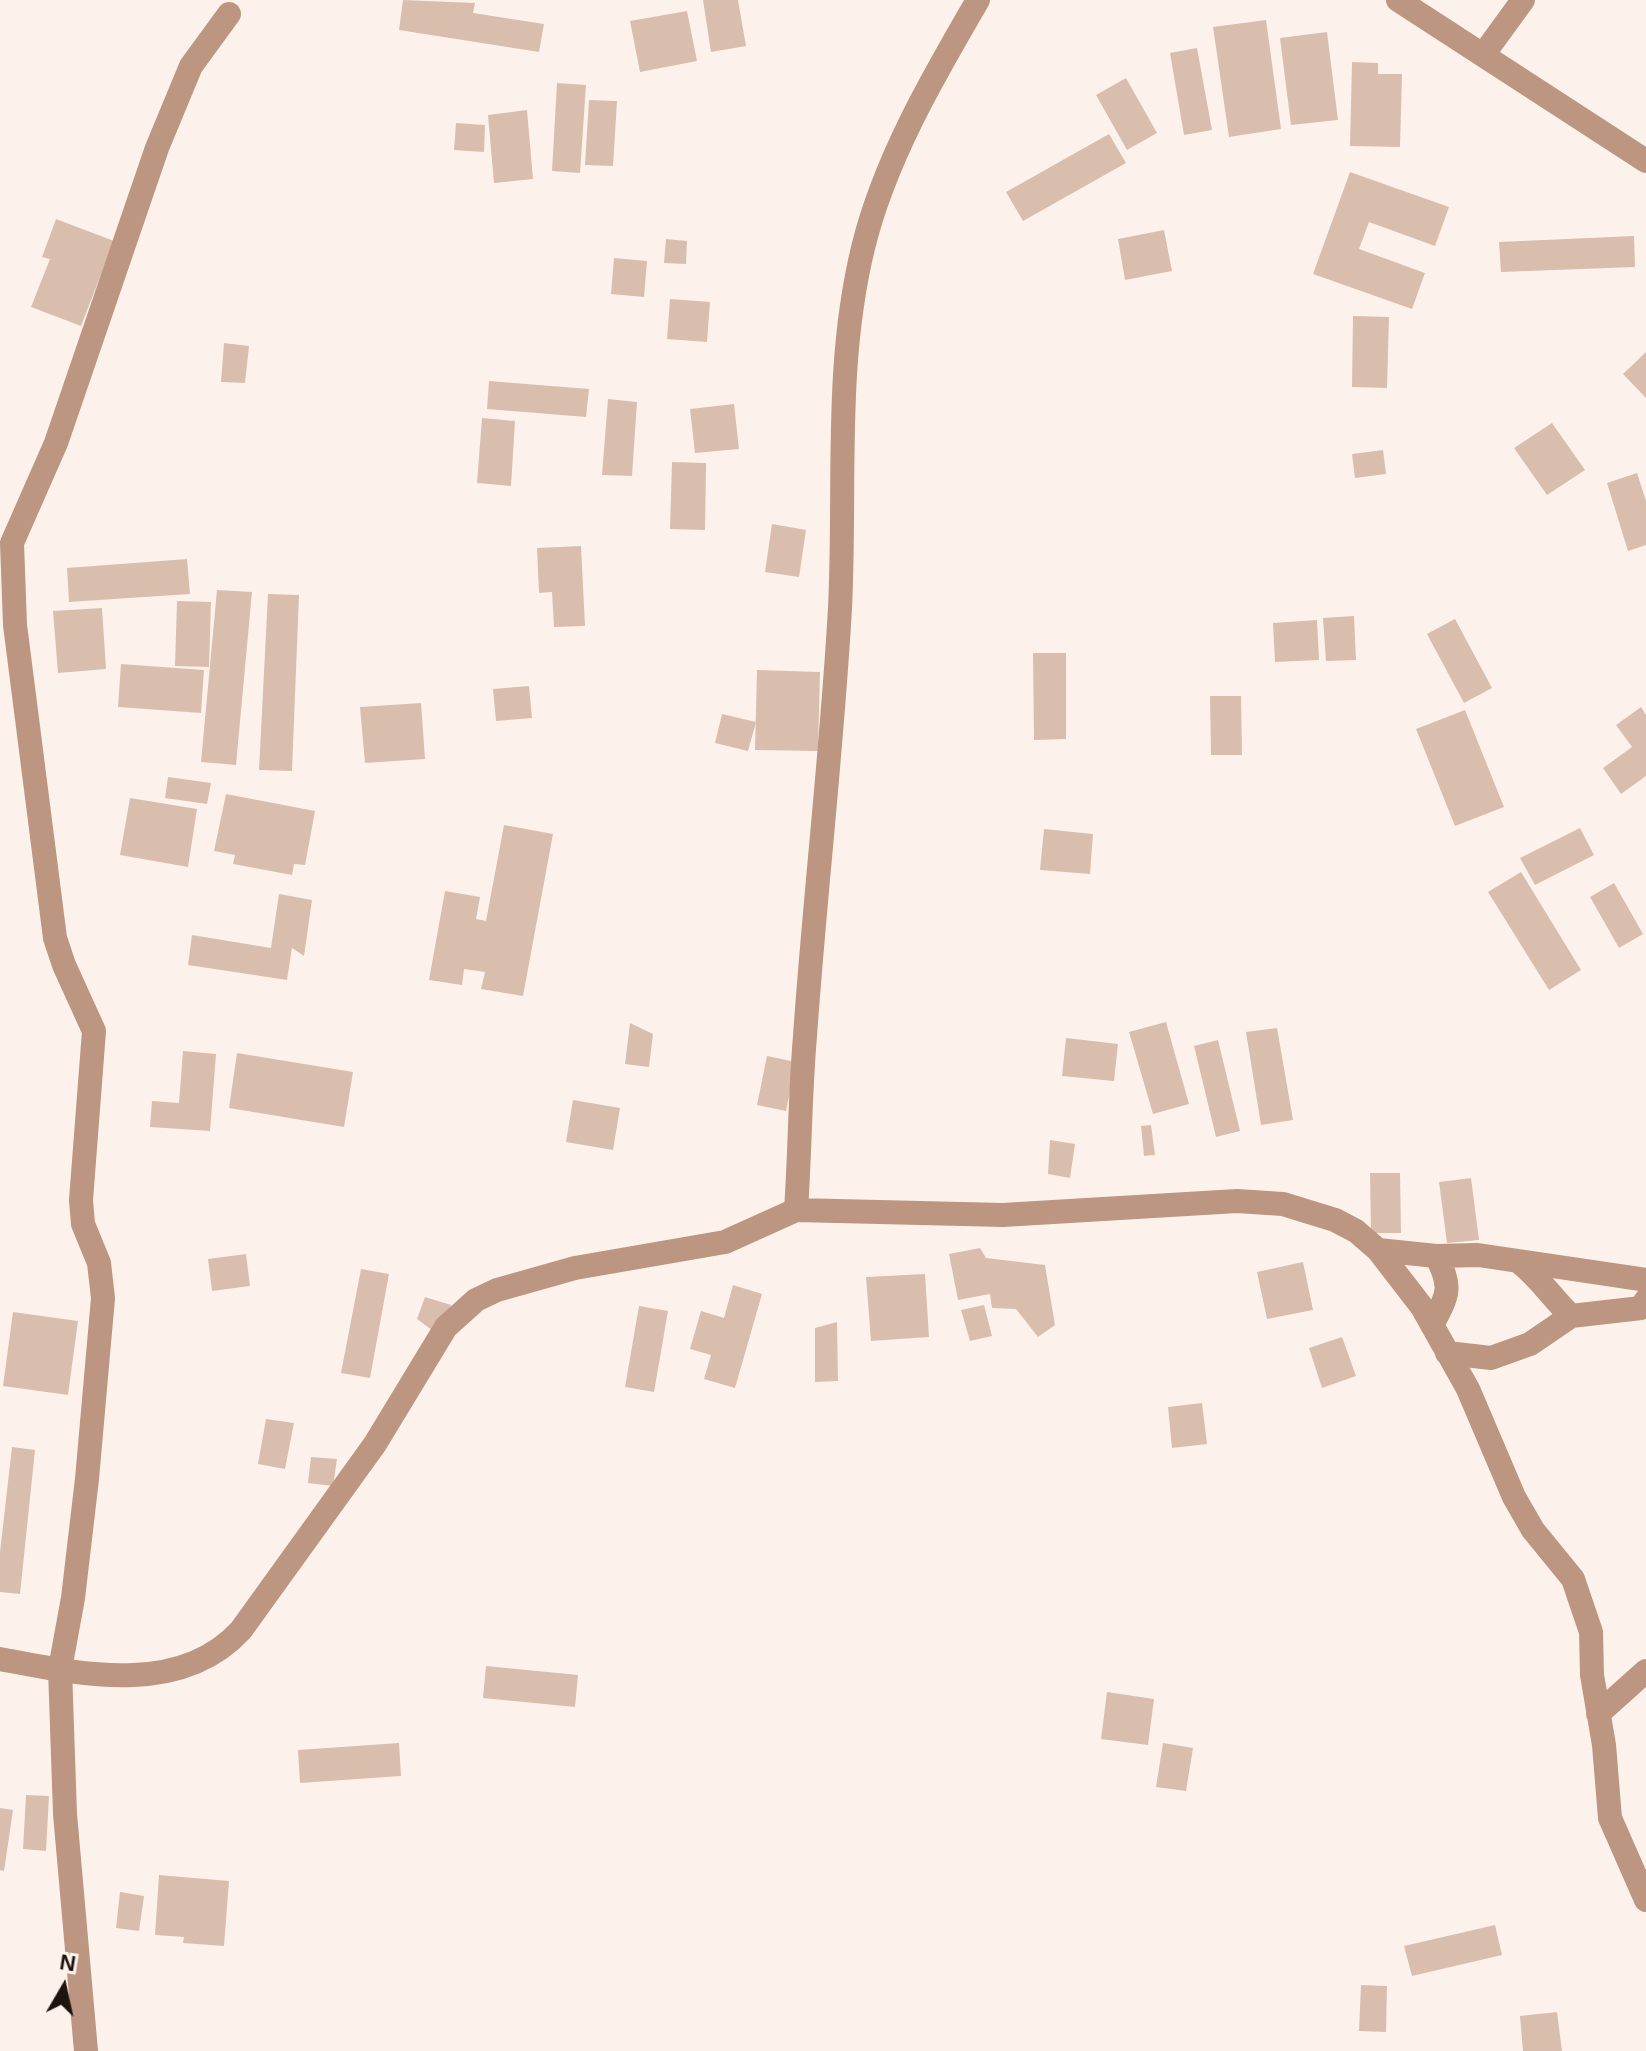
<!DOCTYPE html>
<style>
body{margin:0}
#map{position:relative;width:1646px;height:2051px;overflow:hidden;background:#fdf2eb;font-family:Arial,sans-serif}
canvas{display:block}
.north{position:absolute;left:24px;top:1947px;width:80px;height:80px;-webkit-text-stroke:6px #fdf2eb;paint-order:stroke;rotate:9deg;font-size:22px;font-weight:700;line-height:32px;text-align:center;color:#1e140f}
.north::after{content:'';display:block;margin:auto;width:28px;height:36px;background:#1e140f;clip-path:polygon(50% 0,100% 100%,50% 72%,0 100%)}
</style>
<div id="map">
<canvas width="1646" height="2051"></canvas>
<div class="north">N</div>
</div>
<script>
const ctx = document.querySelector('canvas').getContext('2d');
ctx.lineJoin = 'round';
function fill(path, color) {
  ctx.fillStyle = color;
  ctx.fill(path, 'evenodd');
}
function trace(path, color, width, dash) {
  ctx.strokeStyle = color;
  ctx.lineWidth = width;
  ctx.lineCap = dash ? 'butt' : 'round';
  ctx.setLineDash(dash || []);
  ctx.stroke(path);
}
const building = new Path2D(`
 M403,0L475,3L473,13L544,24L539,52L399,30Z
 M703,0H738L746,46L711,52Z
 M687,11L697,61L640,72L630,21Z
 M1266,20L1281,129L1229,137L1213,27Z
 M1327,32L1338,120L1291,125L1280,38Z
 M1197,48L1212,130L1184,135L1170,53Z
 M1352,62L1378,63V74H1402L1400,147L1350,146Z
 M1126,78L1157,133L1127,150L1096,95Z
 M557,83L586,85L580,173L552,171Z
 M589,100L617,101L613,166L585,165Z
 M527,110L533,179L494,183L488,115Z
 M456,123L485,125L484,152L454,150Z
 M1109,134L1126,163L1023,221L1006,192Z
 M1350,172L1449,207L1435,246L1369,222L1359,249L1425,273L1412,309L1313,274Z
 M56,219L114,241L81,326L31,307L50,259L42,257Z
 M1164,230L1172,271L1125,280L1118,239Z
 M1634,236L1635,267L1501,272L1499,242Z
 M666,239L687,241L686,264L664,263Z
 M614,258L647,261L644,297L611,294Z
 M670,299L710,302L707,342L667,339Z
 M1353,316L1389,317L1387,388L1352,387Z
 M224,343L249,346L245,383L221,382Z
 M1646,352V398L1623,374Z
 M489,381L589,389L586,417L487,409Z
 M608,399L637,402L632,476L602,475Z
 M734,404L739,449L695,453L690,409Z
 M482,418L515,421L511,486L477,483Z
 M1552,423L1585,470L1547,495L1514,448Z
 M1383,450L1386,474L1355,478L1352,454Z
 M672,462L706,463L705,530L670,529Z
 M1637,473L1646,501V545L1628,551L1607,483Z
 M772,524L806,530L799,577L765,572Z
 M581,546L585,626L554,627L552,592L539,593L537,548Z
 M187,559L190,594L69,602L67,568Z
 M217,590L252,592L236,765L201,762Z
 M268,594L299,595L292,771L259,770Z
 M177,601L211,602L209,667L175,666Z
 M102,608L106,669L58,673L53,611Z
 M1354,616L1356,660L1326,661L1323,618Z
 M1455,619L1492,688L1464,703L1427,634Z
 M1317,620L1319,660L1275,662L1273,623Z
 M1033,653H1066V739L1034,740Z
 M121,664L204,670L201,713L118,707Z
 M757,670L820,672L818,751L755,750Z
 M529,686L532,718L496,721L493,689Z
 M1210,696H1241L1242,755H1211Z
 M421,703L425,759L365,763L360,707Z
 M1641,707L1646,715V776L1621,794L1603,768L1632,747L1616,725Z
 M1465,710L1504,807L1455,826L1416,729Z
 M722,714L756,722L748,751L715,743Z
 M168,777L211,783L207,804L165,798Z
 M226,794L315,811L305,865L294,864L292,875L233,864L235,855L214,851Z
 M130,798L197,809L188,867L120,855Z
 M504,825L553,834L523,996L481,989L485,972L464,969L462,985L429,980L445,891L480,897L476,919L486,921Z
 M1580,828L1594,855L1535,885L1520,858Z
 M1044,829L1093,834L1090,874L1040,870Z
 M1521,872L1581,970L1549,990L1488,892Z
 M1614,883L1643,934L1619,948L1590,897Z
 M279,894L312,900L304,956L292,948L287,980L188,965L192,935L271,948Z
 M1166,1022L1189,1104L1153,1114L1129,1032Z
 M630,1023L653,1034L649,1067L625,1064Z
 M1277,1028L1293,1120L1261,1125L1246,1032Z
 M1066,1038L1118,1044L1114,1081L1062,1076Z
 M1218,1040L1240,1131L1216,1137L1194,1046Z
 M183,1051L216,1054L210,1131L150,1127L152,1101L179,1103Z
 M237,1053L353,1072L344,1127L229,1108Z
 M767,1056L796,1062L786,1111L757,1105Z
 M573,1100L620,1108L613,1150L566,1142Z
 M1151,1125L1155,1155L1144,1156L1141,1126Z
 M1050,1140L1075,1144L1070,1178L1048,1174Z
 M1370,1173H1400L1401,1233H1371Z
 M1471,1178L1479,1240L1447,1243L1439,1182Z
 M980,1248L986,1258L1045,1265L1055,1325L1038,1337L1016,1309L992,1308L990,1294L958,1300L949,1254Z
 M246,1254L250,1286L212,1291L208,1259Z
 M1303,1262L1313,1310L1267,1319L1257,1272Z
 M361,1269L389,1274L370,1378L341,1373Z
 M925,1274L929,1337L871,1341L866,1277Z
 M733,1285L762,1294L735,1388L704,1379L711,1355L690,1349L701,1311L724,1318Z
 M425,1297L451,1305L440,1336L417,1319Z
 M984,1305L992,1336L970,1341L961,1310Z
 M639,1306L668,1311L654,1392L625,1387Z
 M13,1312L78,1321L68,1395L3,1386Z
 M837,1322L838,1381L815,1382V1328Z
 M1342,1337L1356,1376L1322,1388L1309,1348Z
 M1202,1403L1207,1444L1172,1448L1168,1407Z
 M266,1419L294,1423L285,1469L258,1464Z
 M12,1447L35,1450L20,1594L0,1592V1552Z
 M311,1457L337,1459L333,1486L308,1483Z
 M486,1666L578,1675L575,1707L483,1698Z
 M1107,1692L1154,1699L1148,1745L1101,1739Z
 M399,1743L401,1776L300,1783L298,1750Z
 M1163,1743L1193,1748L1186,1791L1156,1787Z
 M26,1795L49,1796L46,1851L23,1849Z
 M0,1808L13,1810L4,1871L0,1870Z
 M159,1875L229,1881L224,1946L183,1943L184,1937L155,1935Z
 M120,1892L144,1896L139,1931L116,1928Z
 M1495,1925L1502,1955L1412,1976L1404,1946Z
 M1361,1985L1387,1986L1386,2032L1359,2031Z
 M1557,2012L1562,2051H1523L1520,2016Z`);
const minor = new Path2D(`
 M1398,0L1646,161
 M1483,55L1523,0
 M796,1210C800,1152 800,1094 805,1036C815,893 832,751 840,608C846,487 834,367 863,248C884,161 933,77 978,0
 M1378,1250L1436,1256L1478,1255L1646,1280
 M1519,1262C1540,1278 1552,1298 1571,1316
 M1432,1325C1448,1295 1453,1287 1436,1256
 M1447,1353L1491,1358L1530,1344L1571,1316L1641,1308L1646,1300
 M0,1659C79,1674 180,1697 241,1630L375,1444L446,1327L476,1300L497,1290L575,1268L725,1242L796,1210L1003,1215L1237,1201L1283,1204L1335,1220L1356,1231L1378,1250L1422,1307L1468,1389L1514,1497L1533,1530L1573,1579L1591,1632L1592,1675L1604,1745L1610,1818L1646,1900
 M1598,1714L1646,1671
 M86,2051L65,1814L60,1669L73,1598L87,1479L103,1298L99,1263L83,1224L81,1200L94,1031L64,965L55,938L15,625L12,543L56,443L157,148L191,66L229,14`);
fill(building, '#d9beae');
trace(minor, '#bc9681', 24);
</script>
